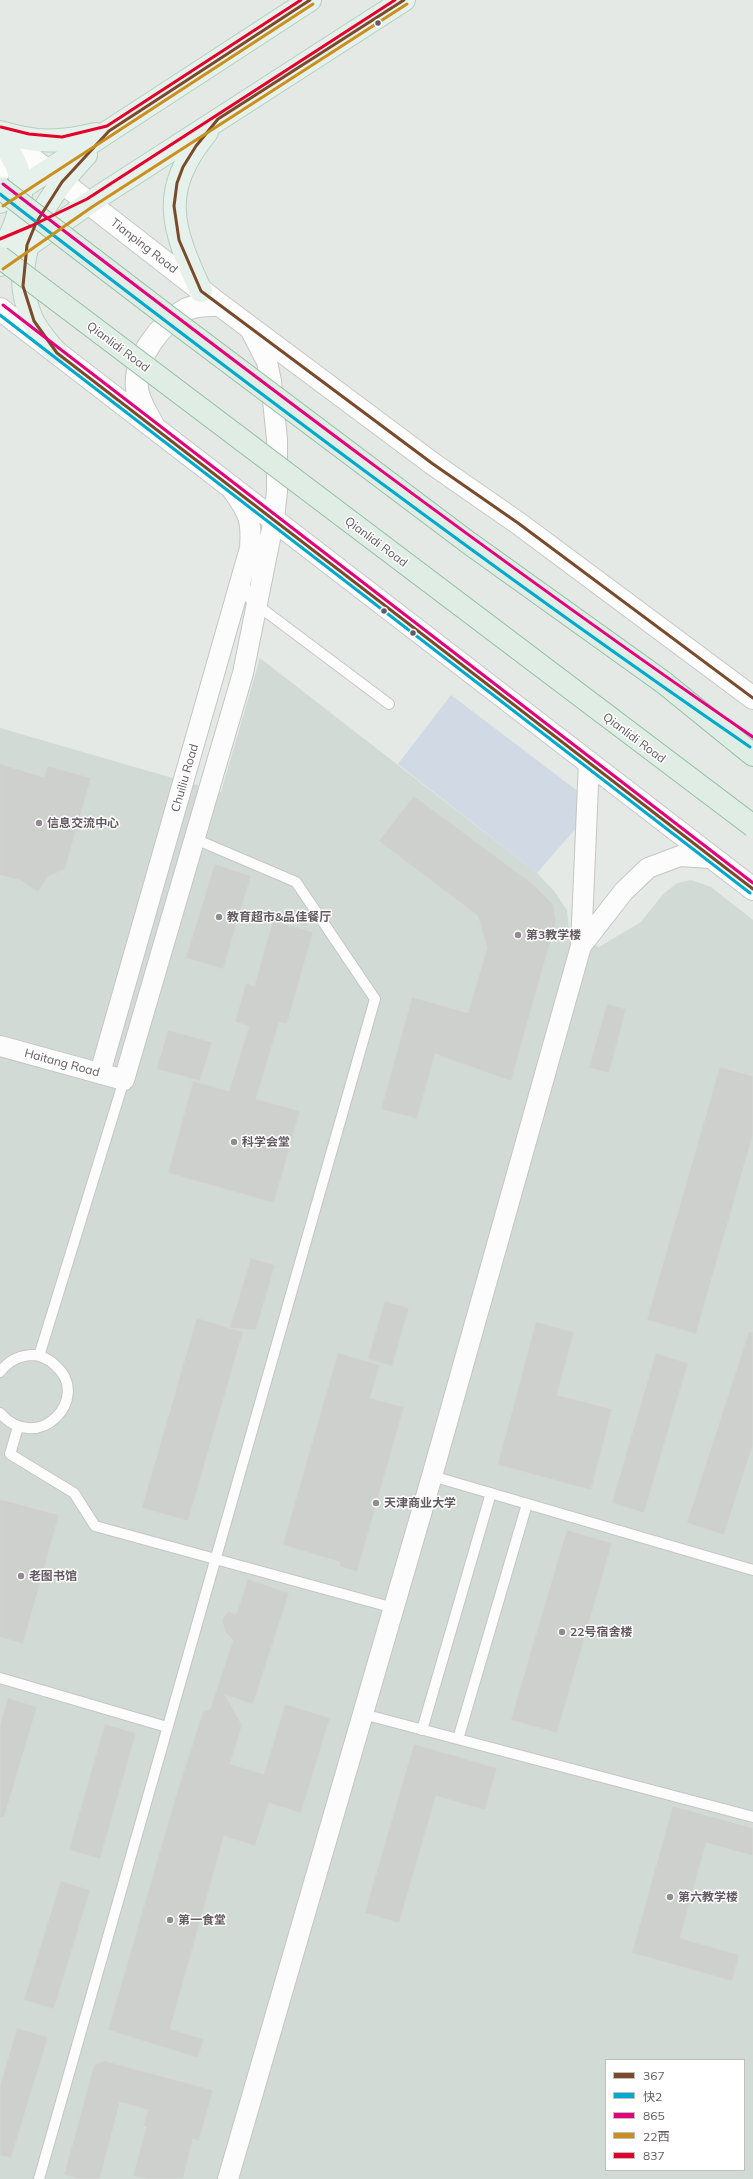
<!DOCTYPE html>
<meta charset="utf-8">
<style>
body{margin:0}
#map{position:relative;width:753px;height:2179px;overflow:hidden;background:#e4e9e6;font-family:Mulish,"Noto Sans SC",sans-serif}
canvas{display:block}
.legend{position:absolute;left:605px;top:2059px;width:140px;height:112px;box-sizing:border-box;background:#fff;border:1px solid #c0bdbf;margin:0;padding:5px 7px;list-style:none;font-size:12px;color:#625a60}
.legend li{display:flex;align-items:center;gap:8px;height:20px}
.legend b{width:20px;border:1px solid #c0bdbf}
</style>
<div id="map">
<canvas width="753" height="2179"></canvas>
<ul class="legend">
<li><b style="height:5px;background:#7a4b2a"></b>367</li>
<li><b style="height:5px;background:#00a9ce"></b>快2</li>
<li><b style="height:5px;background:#e5007d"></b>865</li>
<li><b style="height:5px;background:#ca8f1d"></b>22西</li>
<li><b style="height:5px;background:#e4002b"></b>837</li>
</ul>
</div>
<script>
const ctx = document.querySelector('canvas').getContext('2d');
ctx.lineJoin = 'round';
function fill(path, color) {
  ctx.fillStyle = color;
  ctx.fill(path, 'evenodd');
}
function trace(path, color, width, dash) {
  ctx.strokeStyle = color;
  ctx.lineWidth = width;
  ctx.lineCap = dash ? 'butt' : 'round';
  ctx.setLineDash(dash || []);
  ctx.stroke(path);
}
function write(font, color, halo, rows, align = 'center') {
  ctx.font = font + ' Mulish,"Noto Sans SC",sans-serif';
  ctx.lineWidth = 3;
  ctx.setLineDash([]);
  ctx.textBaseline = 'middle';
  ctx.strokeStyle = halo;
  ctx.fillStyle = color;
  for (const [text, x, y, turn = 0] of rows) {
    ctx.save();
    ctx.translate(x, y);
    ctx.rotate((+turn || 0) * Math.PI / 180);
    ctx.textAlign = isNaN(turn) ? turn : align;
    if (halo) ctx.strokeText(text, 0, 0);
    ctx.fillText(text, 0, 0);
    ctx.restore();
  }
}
const education = new Path2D(`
 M260,658L537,873L554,891L567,910L570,937L599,947L641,922L663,894L677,883L691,880L711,887L753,920V2179H0V728L221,792ZM606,2060H744V2170H606Z`);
const green = new Path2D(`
 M451,695L596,805L537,873L398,764Z`);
const building = new Path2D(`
 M0,764L44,777L48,766L91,778L65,869L48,877L38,892L22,881L0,875Z
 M414,796L534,885L553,904L556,921L511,1081L435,1054L417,1119L381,1109L412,997L468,1013L487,948L478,916L379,841Z
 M215,864L251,876L223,969L186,958Z
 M273,921L313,932L287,1024L279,1022L256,1099L300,1111L274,1203L168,1173L193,1081L229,1091L249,1026L235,1022L246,983L254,986Z
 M607,1004L626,1009L609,1073L589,1068Z
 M168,1030L212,1042L200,1081L157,1069Z
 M720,1067L753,1076V1135L696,1334L647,1320Z
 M251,1258L275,1265L256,1330L230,1328Z
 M385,1301L409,1308L392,1366L368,1359Z
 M197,1318L243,1332L188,1521L142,1508Z
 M536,1322L574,1332L557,1395L612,1409L591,1490L498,1465Z
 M749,1332H753V1445L724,1535L687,1523Z
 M338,1353L380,1365L370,1398L404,1407L357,1572L339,1566L340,1562L283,1545Z
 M656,1353L688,1363L644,1513L612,1503Z
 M0,1499L59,1515L23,1644L0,1637Z
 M567,1530L612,1543L557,1733L511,1720Z
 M248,1579L289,1593L253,1704L225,1695L242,1725L230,1764L264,1774L285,1704L330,1718L301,1813L269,1803L255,1846L224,1836L170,2029L204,2039L198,2058L108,2030L175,1799L203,1711L210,1709L233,1640L225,1632L222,1620L228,1611L236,1614Z
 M8,1698L37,1707L4,1818L0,1817V1724Z
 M105,1724L136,1733L100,1859L69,1850Z
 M414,1744L497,1768L485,1810L436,1796L399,1923L365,1913Z
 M673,1806L753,1828V1856L706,1843L680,1938L739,1955L732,1981L632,1953Z
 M61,1881L90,1890L54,2009L24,2000Z
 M17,2028L48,2037L11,2158L0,2155V2086Z
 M105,2061L213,2090L199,2141L193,2139L183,2179H146L133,2176L146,2127L143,2126L148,2110L120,2102L100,2179H78L64,2175L94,2065Z`);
const lane = new Path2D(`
 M243,582L250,599L257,605L389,704
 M39,1356L124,1080
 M0,1372C9,1360 20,1355 34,1355C43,1356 50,1360 56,1366C92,1398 38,1456 0,1413
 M18,1427L10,1454L74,1493L95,1526L394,1608
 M432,1476L753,1570
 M0,1678L167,1727
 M363,1714L753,1817
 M422,1730L491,1493
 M458,1739L527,1504
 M39,2179L375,999L296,882L195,839`);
const street = new Path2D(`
 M581,946L624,891L648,868L680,856L710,858
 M0,1046L124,1080L243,673L274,519L277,491V439L271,381L267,362L249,327
 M100,1073L250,548C252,521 249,513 233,491
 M228,2179L432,1476L581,946L589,762`);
const secondary = new Path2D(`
 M0,134L220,305L433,464L518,523L753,698
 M0,144L3,154L0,170
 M0,309L753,889
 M154,427C148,415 138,401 137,388C134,357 161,323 187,309C198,304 209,305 220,305`);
const primary = new Path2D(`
 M0,132C37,143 58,143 96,134
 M0,138C6,148 15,159 18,170C27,198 16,230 0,252
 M0,202L310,0
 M0,265L89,203L404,0
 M201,291C171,226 159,191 207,132
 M57,353C48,343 39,333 33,321C4,260 44,199 86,155`);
const highway = new Path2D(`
 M663,682L753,755`);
const highwayBridge = new Path2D(`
 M0,188L166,315L469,543L663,682
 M0,257L753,826`);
const bus1 = new Path2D(`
 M310,0L109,131L62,182L36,223L27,245L23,286L34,321L57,353L753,889
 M404,0L218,119L196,146L183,167L177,183L174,206L179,240L201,291L433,464L518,523L753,698`);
const bus2 = new Path2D(`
 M0,194C246,384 494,571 750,747
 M0,315L750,893`);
const bus3 = new Path2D(`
 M3,184C249,373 497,561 753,737
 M3,305L753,883`);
const bus4 = new Path2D(`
 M3,206L313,4
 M3,269L92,207L407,4`);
const bus5 = new Path2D(`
 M1,127L29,134L62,137L107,126L301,0
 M0,239L31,226L87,199L395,0`);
const markers = [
 [378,23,3.5,"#625a60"],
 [384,611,3.5,"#625a60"],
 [413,633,3.5,"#625a60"],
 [39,823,4,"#908c8f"],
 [219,917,4,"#908c8f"],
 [518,935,4,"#908c8f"],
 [234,1142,4,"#908c8f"],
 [376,1503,4,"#908c8f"],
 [21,1576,4,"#908c8f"],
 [562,1632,4,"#908c8f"],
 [670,1897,4,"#908c8f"],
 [170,1920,4,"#908c8f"]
];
const streetNames = [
 ["Tianping Road",144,246,38],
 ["Qianlidi Road",118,347,37],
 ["Qianlidi Road",376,542,37],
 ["Qianlidi Road",634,738,37],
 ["Chuiliu Road",185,778,-74],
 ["Haitang Road",62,1063,15]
];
const poiNames = [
 ["信息交流中心",47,823],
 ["教育超市&品佳餐厅",227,917],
 ["第3教学楼",526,935],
 ["科学会堂",242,1142],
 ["天津商业大学",384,1503],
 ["老图书馆",29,1576],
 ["22号宿舍楼",570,1632],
 ["第六教学楼",678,1897],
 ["第一食堂",178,1920]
];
fill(education, '#d2dad6');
fill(green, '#d0d9e4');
fill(building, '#cdd0cd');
trace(building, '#d4d8d5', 1);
trace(lane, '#c5c5c6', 12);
trace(street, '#c5c5c6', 22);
trace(secondary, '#c6c6c6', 24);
trace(primary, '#b2d1bd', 24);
trace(highway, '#93bfa1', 24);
trace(lane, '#fbfcfb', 10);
trace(street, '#fbfcfb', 20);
trace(secondary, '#fbfcfb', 22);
trace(primary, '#e7f1eb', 22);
trace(highway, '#e0ede5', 22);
trace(highwayBridge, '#93bfa1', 24, []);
trace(highwayBridge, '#e0ede5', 22);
trace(bus1, '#7a4b2a', 3);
trace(bus2, '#00a9ce', 3);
trace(bus3, '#e5007d', 3);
trace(bus4, '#ca8f1d', 3);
trace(bus5, '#e4002b', 3);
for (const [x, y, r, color] of markers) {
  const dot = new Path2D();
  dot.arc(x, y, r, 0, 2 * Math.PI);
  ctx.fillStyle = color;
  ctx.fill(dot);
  trace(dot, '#fff', 1.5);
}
write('12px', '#625a60', '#fff', streetNames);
write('bold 12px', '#625a60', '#fff', poiNames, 'left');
</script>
